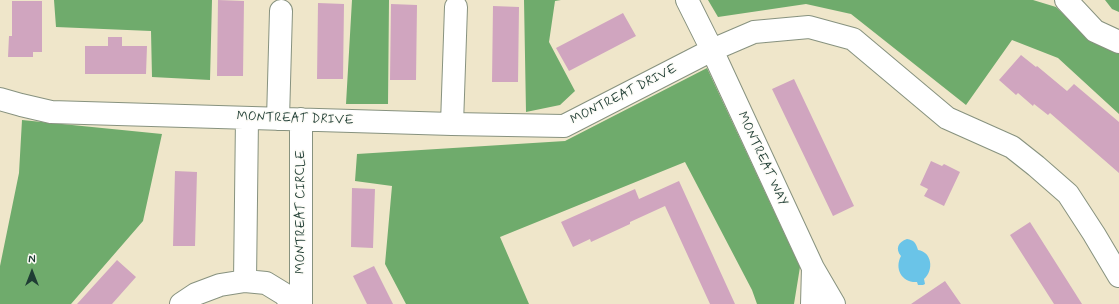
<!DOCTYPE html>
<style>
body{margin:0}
#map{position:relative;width:1119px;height:304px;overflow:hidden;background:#efe6ca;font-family:Mynerve,sans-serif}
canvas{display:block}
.north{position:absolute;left:12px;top:252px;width:40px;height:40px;-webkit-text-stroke:3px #fdfcf7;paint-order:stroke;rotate:0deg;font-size:11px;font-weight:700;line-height:16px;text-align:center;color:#1f3d34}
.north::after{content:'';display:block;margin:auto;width:14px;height:18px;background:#1f3d34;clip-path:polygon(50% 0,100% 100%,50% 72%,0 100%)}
</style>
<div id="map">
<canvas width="1119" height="304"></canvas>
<div class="north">N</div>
</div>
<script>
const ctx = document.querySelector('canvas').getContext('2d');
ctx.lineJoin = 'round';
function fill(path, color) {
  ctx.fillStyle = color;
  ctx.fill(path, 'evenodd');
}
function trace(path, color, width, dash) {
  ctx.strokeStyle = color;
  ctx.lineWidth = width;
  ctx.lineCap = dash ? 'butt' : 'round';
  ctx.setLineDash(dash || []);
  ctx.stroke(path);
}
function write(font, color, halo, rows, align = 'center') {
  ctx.font = font + ' Mynerve,sans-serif';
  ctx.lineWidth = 3;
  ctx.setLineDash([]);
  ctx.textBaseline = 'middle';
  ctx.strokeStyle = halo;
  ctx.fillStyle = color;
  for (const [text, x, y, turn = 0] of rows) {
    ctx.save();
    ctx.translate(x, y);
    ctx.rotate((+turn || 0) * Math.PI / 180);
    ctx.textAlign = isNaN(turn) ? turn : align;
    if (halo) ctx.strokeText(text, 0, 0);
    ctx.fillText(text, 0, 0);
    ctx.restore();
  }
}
const forest = new Path2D(`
 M54,0H212L210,80L152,77L151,31L56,27Z
 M352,0H389L388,104H346Z
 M524,0H561L555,1L549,42L575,91L560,105L526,112Z
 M708,0H1033L1056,7L1086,36L1119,52V114L1058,58L1012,40L966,105L851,14L806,4L718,17Z
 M1105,0H1119V12L1112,9Z
 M707,68L800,267L794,304H757L752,290L685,162L500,237L529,304H406L385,264L392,186L355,181L357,154L565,141Z
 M22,120L162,134L143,221L71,304H0V266L19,173Z`);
const water = new Path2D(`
 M907,239C914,240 916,243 918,250C932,252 934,270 924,279L925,284L923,285H918L917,282C902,283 894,269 901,256C895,249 898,242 907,239Z`);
const building = new Path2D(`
 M218,0L244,1L243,76H217Z
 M12,1H42V52H33V57H8L9,36H12Z
 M318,3L344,4L343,79H317Z
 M391,4L417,5L416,80H390Z
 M493,6L519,7L518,82H492Z
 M623,13L636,36L569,71L556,48Z
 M108,37H122V46H147L146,74H85V46H108Z
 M1021,55L1036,67L1037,66L1067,91L1074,84L1119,122V173L1050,113L1048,115L1034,104L1033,106L1018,93L1016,95L999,80Z
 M794,79L854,206L833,216L772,89Z
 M931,161L942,166L944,164L960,172L944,206L924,196L928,189L920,185Z
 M175,171L197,172L195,246H173Z
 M679,181L735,304H710L665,206L630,222V224L591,242L590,239L573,247L561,222L635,189L639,199Z
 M352,188L375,189L373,248L351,247Z
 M1030,222L1082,304H1054L1010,235Z
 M117,260L136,277L112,304H77Z
 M374,266L393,304H367L353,276Z
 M945,281L961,304H911Z`);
const minor = new Path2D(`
 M687,0L712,50L813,268L812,304
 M1066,0L1095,31L1119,42
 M0,99L21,105L51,112L452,124L564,126L712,50L754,32L809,27L853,39L947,118L1012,147L1036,166L1068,194L1094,234L1119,276
 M278,119L281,11
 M452,124L456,7
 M813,268L834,304
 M245,281L247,118
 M181,304L196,294L220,285L245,281L266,283L284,294L292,304
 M301,304V119`);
const streetNames = [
 ["MONTREAT DRIVE",624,95,-27],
 ["MONTREAT DRIVE",295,119,2],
 ["MONTREAT WAY",762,159,65],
 ["MONTREAT CIRCLE",301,212,-90]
];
fill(forest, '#6fab6c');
fill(water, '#6ac4e8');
fill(building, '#d0a5bf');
trace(minor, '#87927f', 24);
trace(minor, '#fff', 22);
write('13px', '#1f3d34', '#fdfcf7', streetNames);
</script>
